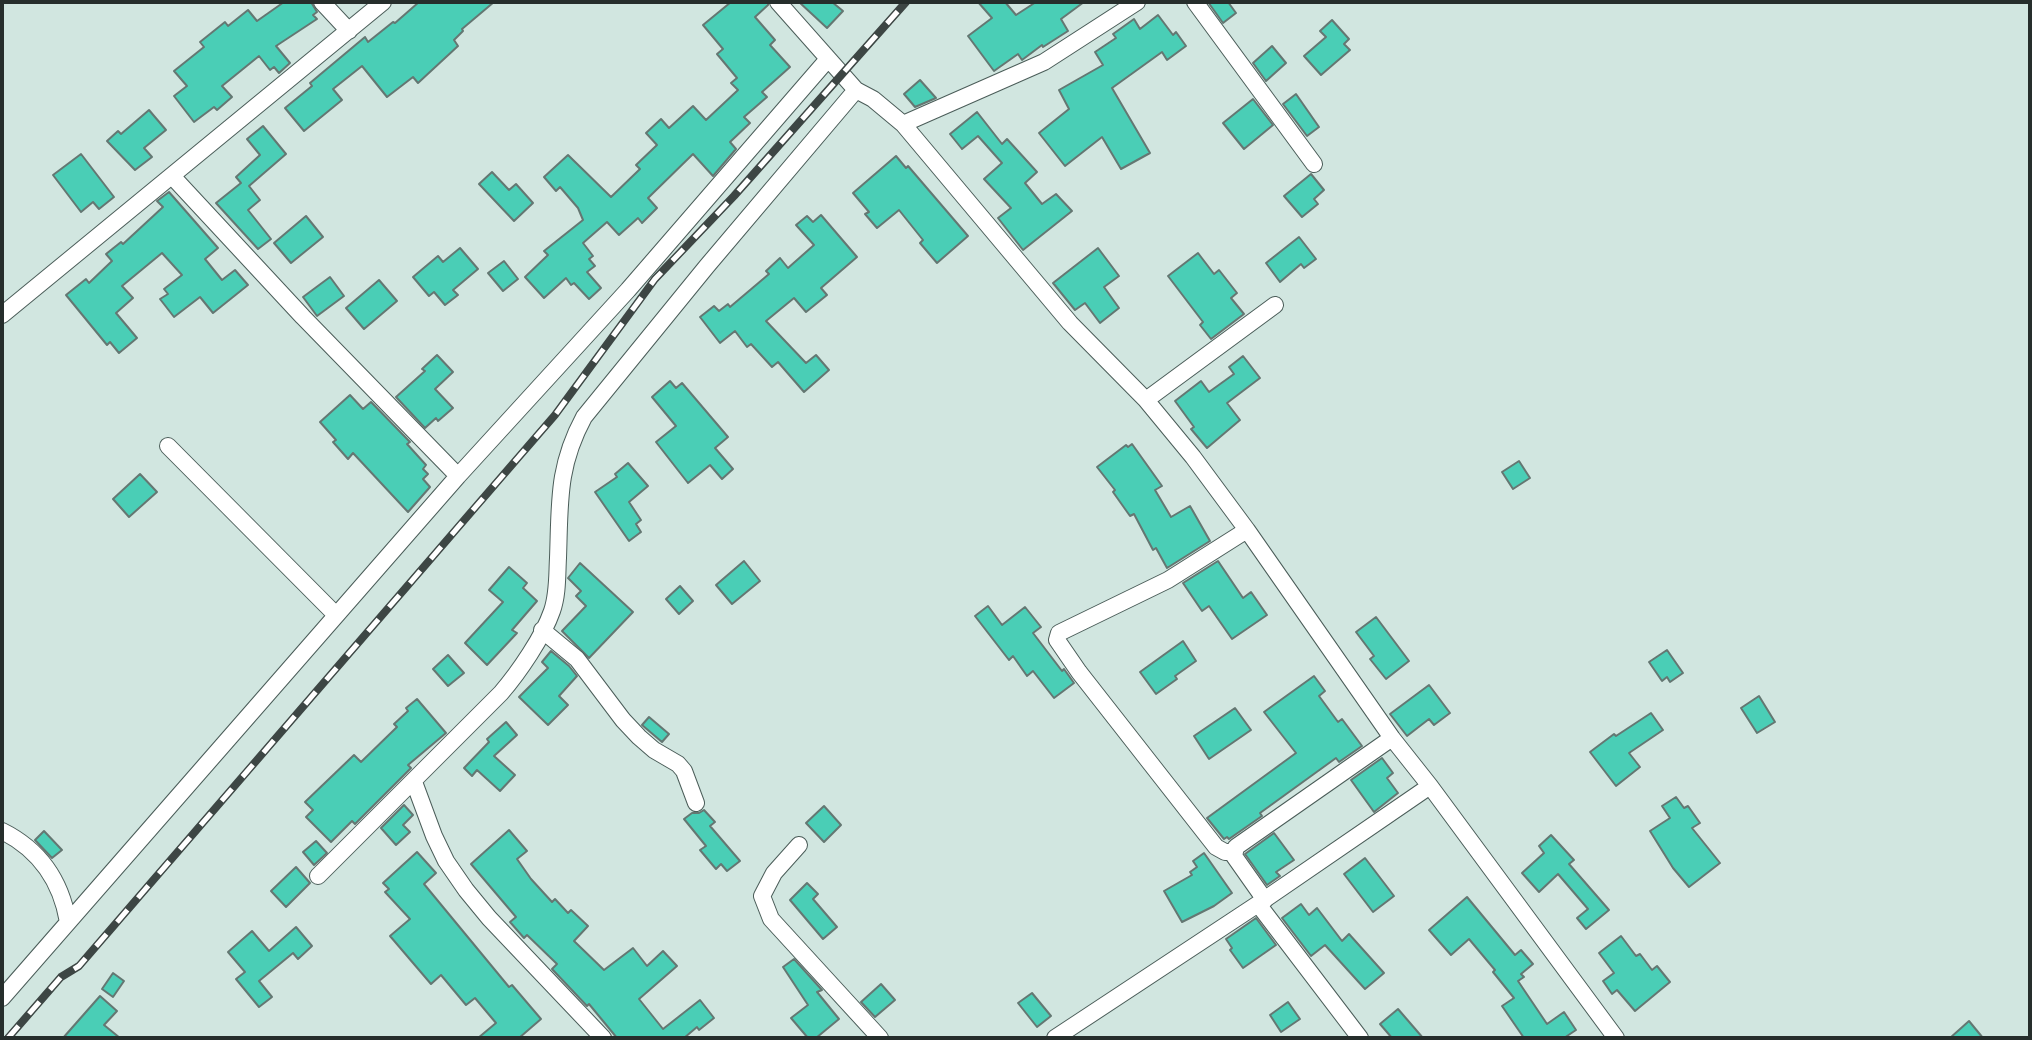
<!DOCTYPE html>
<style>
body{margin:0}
#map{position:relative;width:2032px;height:1040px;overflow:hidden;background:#d1e6e0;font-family:Quicksand,sans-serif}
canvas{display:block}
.frame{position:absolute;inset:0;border:4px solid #262e2c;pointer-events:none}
</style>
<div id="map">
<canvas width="2032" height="1040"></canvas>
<div class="frame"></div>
</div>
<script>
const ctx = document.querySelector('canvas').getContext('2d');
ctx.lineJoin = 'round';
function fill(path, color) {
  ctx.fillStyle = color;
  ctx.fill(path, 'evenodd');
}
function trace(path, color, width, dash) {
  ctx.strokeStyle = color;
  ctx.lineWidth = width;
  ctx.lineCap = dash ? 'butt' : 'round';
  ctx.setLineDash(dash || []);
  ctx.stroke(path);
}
const building = new Path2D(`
 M284,2H311L317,12L313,15L317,19L276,46L290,63L279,73L274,67L270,70L259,56L222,86L232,97L217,110L214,107L194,122L174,96L187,86L174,71L204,47L200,42L225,22L228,26L248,10L257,21Z
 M419,2H494L462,29L463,31L454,40L458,46L418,83L413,77L387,97L362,66L333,89L342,100L304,131L285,108L312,86L310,83L365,37L368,42L393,22L395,23Z
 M731,2H768V5L755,17L775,40L770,45L790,67L762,92L767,97L744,117L750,123L730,142L736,149L713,176L693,154L648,198L657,208L642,223L638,218L619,235L607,222L583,243L593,256L589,259L595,266L587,272L601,288L589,299L574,283L571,285L566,278L544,298L525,277L548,255L544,251L583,220L578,208L560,187L556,191L544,177L568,155L611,197L640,169L636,165L657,145L646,133L661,119L669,128L693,106L706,120L738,90L731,83L737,78L717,54L723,49L703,25Z
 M799,2H832L843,11L827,28Z
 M978,2H1005L1016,15L1036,2H1084L1061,19L1068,31L1043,47L1042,45L1022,60L1018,54L994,71L968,36L992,18Z
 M1208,2H1228L1236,13L1223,23Z
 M1158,15L1173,35L1176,32L1186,46L1167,60L1162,52L1112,88L1150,153L1121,169L1102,137L1065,166L1039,133L1069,109L1059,90L1103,65L1095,52L1116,38L1113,34L1134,19L1140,29Z
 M1332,20L1349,39L1344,44L1350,50L1321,75L1304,56L1326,37L1320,31Z
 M1272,46L1286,63L1266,81L1253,63Z
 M920,80L936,98L915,107L904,94Z
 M1296,94L1319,127L1307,136L1283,104Z
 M1253,99L1273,125L1244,149L1223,123Z
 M149,110L166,130L144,148L152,157L135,170L107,141L118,131L121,134Z
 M977,112L1002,144L1007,139L1037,172L1025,183L1042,204L1056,194L1072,211L1023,250L998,218L1011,208L984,179L1002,163L978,136L962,149L950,134Z
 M263,126L286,154L249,186L260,200L248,210L271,239L258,249L216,203L241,183L236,177L260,155L247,139Z
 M81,154L114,197L99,209L93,202L81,212L53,175Z
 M896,156L906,168L908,166L968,236L937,263L920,243L923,240L899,210L877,228L865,214L869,212L853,193Z
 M492,172L509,190L516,184L533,203L514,221L479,184Z
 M1311,174L1324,190L1314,199L1318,204L1302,217L1284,196Z
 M169,192L218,248L205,259L222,280L235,270L248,285L213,313L200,297L174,317L160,299L168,294L164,289L182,275L162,253L122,286L133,298L116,313L137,338L119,353L110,342L107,345L66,295L86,279L89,283L112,261L106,254L121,242L123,244L163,207L157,201Z
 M821,215L857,257L821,288L827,295L806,312L794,298L766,321L806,363L816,355L829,370L804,392L778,362L772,367L751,344L747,347L735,331L720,343L700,317L714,306L719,311L728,304L730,307L769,274L766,271L780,258L788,268L814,245L796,225L807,216L813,222Z
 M306,216L323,237L291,263L274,243Z
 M1299,237L1316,259L1304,268L1301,264L1280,282L1266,263Z
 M460,248L478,269L453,290L458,295L445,305L434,292L429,296L413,277L438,256L443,262Z
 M1098,248L1119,276L1104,287L1119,308L1100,323L1085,303L1075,310L1053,283Z
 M1198,253L1214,274L1219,270L1237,293L1231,298L1244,314L1211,339L1200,325L1203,322L1168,276Z
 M504,261L518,279L503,291L488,273Z
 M330,277L344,296L317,316L303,297Z
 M379,280L397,301L364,329L346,308Z
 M437,355L453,372L435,389L453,408L438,421L436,418L425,428L396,397L425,371L422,369Z
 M1243,356L1260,378L1227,403L1240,420L1207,448L1191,429L1194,427L1175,401L1201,381L1209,392L1234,374L1229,367Z
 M670,381L676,388L682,383L728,437L715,448L733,469L722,479L710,465L688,483L656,442L676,426L652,397Z
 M350,395L363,409L371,402L410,442L407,444L426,465L423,469L428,474L423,479L430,487L408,512L353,453L348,459L333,442L336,440L320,422Z
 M1132,444L1162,486L1155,490L1171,517L1190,506L1210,541L1167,568L1156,548L1153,550L1134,514L1130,516L1113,492L1115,490L1097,467L1126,445L1128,447Z
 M1519,461L1530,478L1513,489L1502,472Z
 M628,463L648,486L629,502L641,520L636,524L641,532L629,541L595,492L617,477L615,474Z
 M140,474L157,492L129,517L113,499Z
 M744,561L760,581L732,604L716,585Z
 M1218,561L1243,598L1251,592L1267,615L1232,639L1209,606L1202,611L1183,583Z
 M580,563L633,612L589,658L562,631L586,606L576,596L581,591L568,578Z
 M509,567L527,583L523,588L537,601L512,630L517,633L487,665L465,643L503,602L489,590Z
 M680,586L693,601L679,614L666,599Z
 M988,606L1002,625L1025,607L1041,627L1033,633L1062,671L1064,669L1074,683L1054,698L1033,671L1027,676L1013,656L1009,660L975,616Z
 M1376,617L1409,661L1386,679L1370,659L1374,656L1356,632Z
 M1183,641L1196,661L1175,676L1177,679L1156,694L1140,672Z
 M1667,650L1683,673L1670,682L1667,677L1662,681L1649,662Z
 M551,651L569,666L577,676L559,696L568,705L548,725L519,697L548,668L542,662Z
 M448,655L464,673L448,686L433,669Z
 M1314,676L1325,691L1319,696L1338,722L1342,719L1362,746L1339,762L1336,758L1260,813L1262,816L1229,839L1227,837L1224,839L1207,818L1296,753L1264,712Z
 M1429,685L1450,713L1434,725L1429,719L1407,736L1390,714Z
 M1759,696L1775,722L1757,733L1741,708Z
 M417,699L446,733L408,765L411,768L355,824L352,821L331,842L306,817L313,810L305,802L354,755L361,762L397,727L394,724L408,711L406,708Z
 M1235,708L1251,730L1209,759L1194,736Z
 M1651,713L1663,730L1629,753L1640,767L1616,786L1590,752L1614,734L1616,736Z
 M649,717L669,734L662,742L642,725Z
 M506,722L517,735L494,756L515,775L500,791L477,770L472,776L464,768L489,742L487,739Z
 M1382,758L1393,773L1387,778L1398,793L1374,812L1351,780Z
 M1676,797L1684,808L1688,806L1700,823L1692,828L1720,863L1689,887L1673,868L1650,831L1670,818L1662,806Z
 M404,805L413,815L403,825L410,832L396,845L381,828Z
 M824,806L841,825L824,842L806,823Z
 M704,810L715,822L710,826L740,861L727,871L721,864L716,869L700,850L706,846L684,819L692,813H699Z
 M509,830L527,851L517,859L531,879L552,902L555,899L568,913L571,910L588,926L574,941L604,970L633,948L647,966L663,951L677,966L639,999L663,1029L700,1000L714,1018L699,1030L697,1027L684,1038H617L589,1004L587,1006L552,969L557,964L527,935L524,938L510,922L516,917L471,864Z
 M44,831L62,850L52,858L35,840Z
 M1274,833L1294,860L1276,872L1280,876L1267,885L1245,854Z
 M1551,835L1574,860L1569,864L1609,910L1586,929L1577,918L1588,909L1558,874L1539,892L1522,873L1544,853L1539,846Z
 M316,841L327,853L314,865L303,852Z
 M417,852L436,873L424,884L509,987L512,985L541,1019L519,1038H478L496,1023L475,998L466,1005L441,975L431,984L390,936L410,919L385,892L389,889L383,883Z
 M1204,853L1232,893L1214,906L1182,922L1164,891L1192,875L1190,872L1197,867L1193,861Z
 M1365,858L1394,896L1373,912L1344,874Z
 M296,867L310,883L286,907L271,891Z
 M807,883L818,894L813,899L837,927L823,939L790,900Z
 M1467,897L1515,955L1521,950L1533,964L1521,974L1524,977L1518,981L1547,1024L1564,1012L1576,1030L1564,1038H1524L1502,1006L1514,998L1493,972L1495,970L1469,939L1451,955L1429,930Z
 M1301,904L1309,915L1317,908L1342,941L1349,934L1384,973L1365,989L1325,945L1311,956L1282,918Z
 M1256,918L1276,945L1243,968L1230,950L1232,948L1226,939Z
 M296,927L312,946L298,959L293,953L259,981L272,997L259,1007L236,979L245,972L228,952L252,931L269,951Z
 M1621,936L1636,956L1640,954L1652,970L1657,966L1670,982L1635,1011L1617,990L1612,994L1603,981L1614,973L1599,953Z
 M794,959L822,990L817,992L839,1019L816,1038H808L791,1018L808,1005L783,967Z
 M113,973L124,981L113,997L102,989Z
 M881,984L895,1000L875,1017L861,1002Z
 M1032,993L1051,1016L1037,1027L1018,1003Z
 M100,996L117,1011L104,1025L120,1038H63Z
 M1288,1002L1300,1019L1281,1032L1270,1015Z
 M1398,1009L1423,1038H1392L1380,1024Z
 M1969,1021L1983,1038H1950Z`);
const street = new Path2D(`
 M322,2L349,31
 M778,2L856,90L873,99L903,124L1070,323L1146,400L1193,457L1247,530L1392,738L1430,786L1616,1038
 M1195,2L1314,164
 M903,124L1044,62L1137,2
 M172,176L303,317L458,476
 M2,315L383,2
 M1146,400L1275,305
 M168,446L336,615
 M542,630L577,659L623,720L639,737L654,750L678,764L684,771L696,803
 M414,782L434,836L446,861L466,890L489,918L603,1038
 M2,831C40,850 61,881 68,922
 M799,845L774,873L762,896L771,919L880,1038
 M1234,852H1225L1216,847L1079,672L1057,640L1059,633L1168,580L1247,530
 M318,876L501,693C519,672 543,637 552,611C558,594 557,575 558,558C560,503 557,467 584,417L707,266L856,90
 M1265,900L1234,856L1236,847L1392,738
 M1258,904L1360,1038
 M2,998L458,476L628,290L828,59
 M1055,1038L1258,904L1430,786`);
const rail = new Path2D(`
 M8,1038L61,977L79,966L555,415L655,279L734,196L906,2`);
fill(building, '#4aceb6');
trace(building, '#647772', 2);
trace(street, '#4b5d59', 18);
trace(street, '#fff', 16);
trace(rail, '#3d4644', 8);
trace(rail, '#fff', 5, [16]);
</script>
